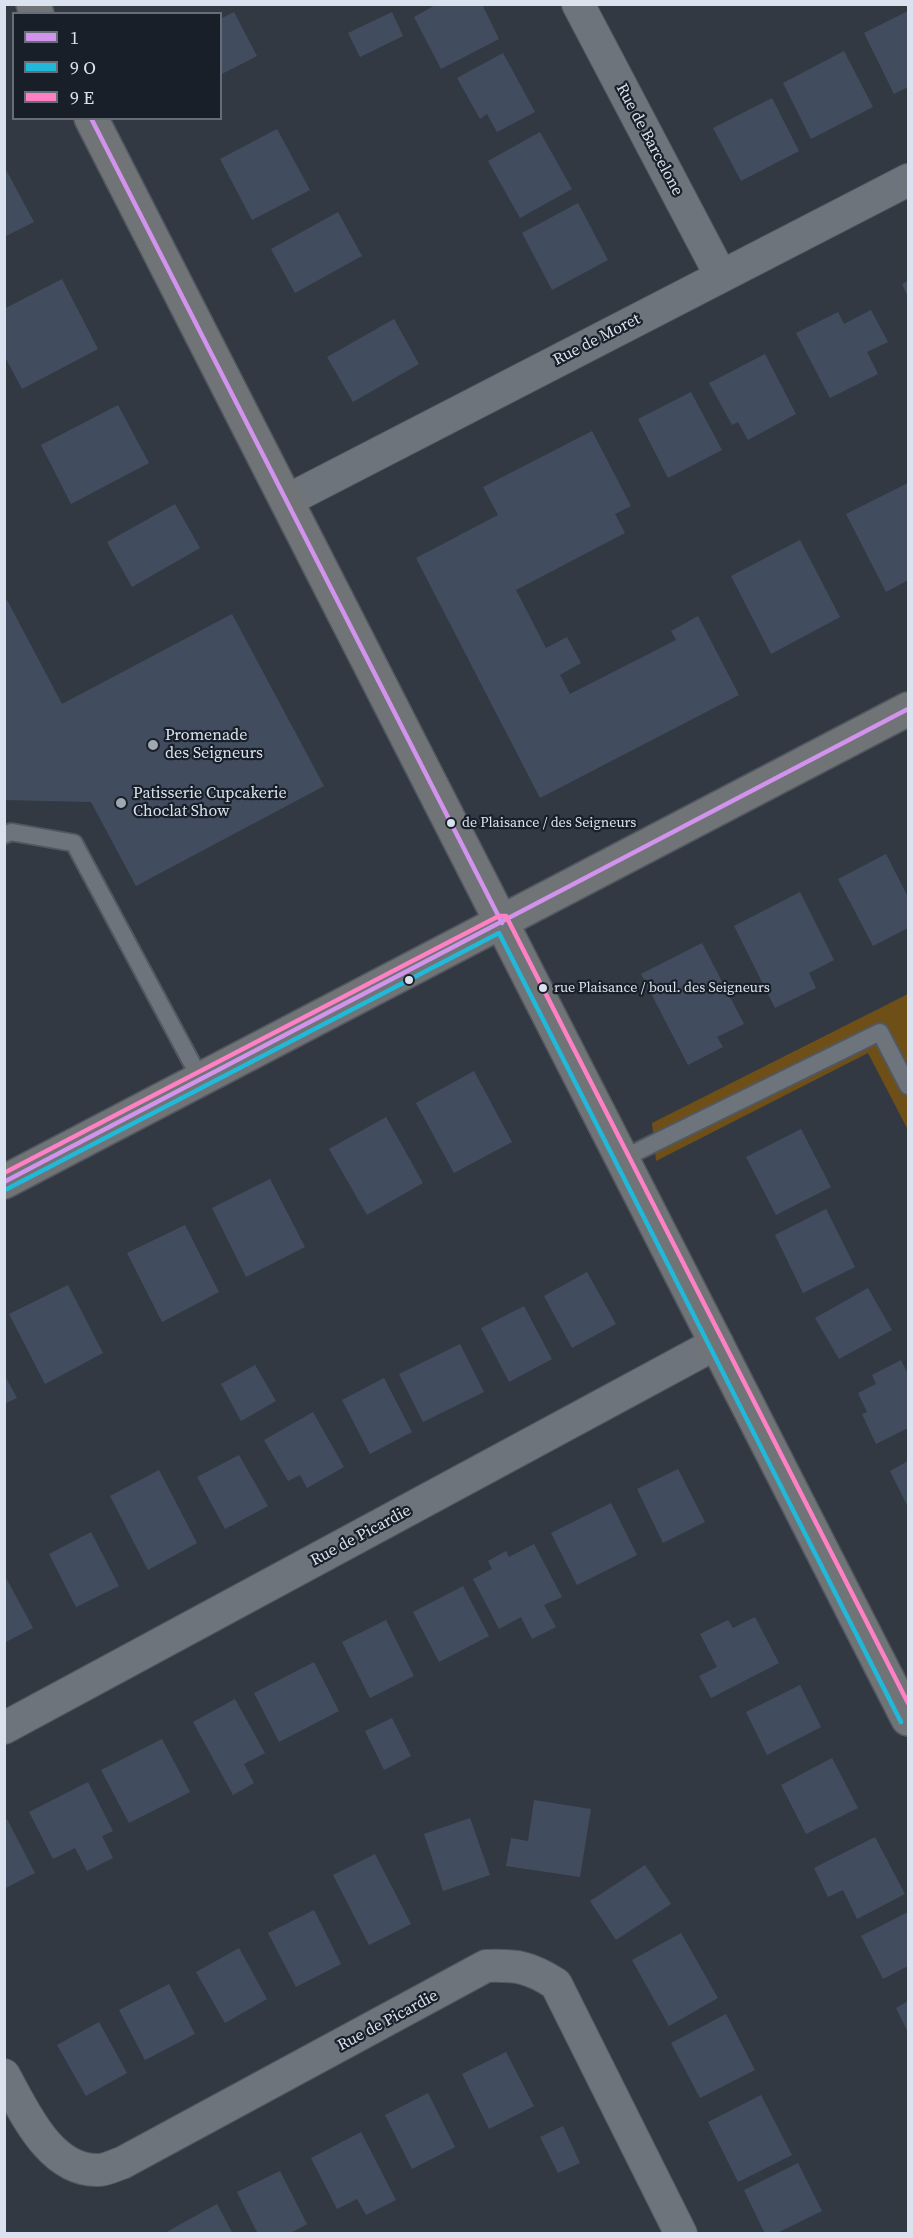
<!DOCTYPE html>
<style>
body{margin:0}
#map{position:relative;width:913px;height:2238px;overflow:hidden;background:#323943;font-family:"Source Serif 4",serif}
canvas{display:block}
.frame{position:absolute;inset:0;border:6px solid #d9e2ee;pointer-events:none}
.legend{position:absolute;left:12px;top:12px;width:210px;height:108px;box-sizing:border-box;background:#191f28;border:2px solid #666d77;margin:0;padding:8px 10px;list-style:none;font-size:18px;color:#d9e2ee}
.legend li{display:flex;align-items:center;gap:12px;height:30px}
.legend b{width:30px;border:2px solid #666d77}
</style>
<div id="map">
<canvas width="913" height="2238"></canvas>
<div class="frame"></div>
<ul class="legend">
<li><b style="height:8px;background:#d193ec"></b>1</li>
<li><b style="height:8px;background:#20b9da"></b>9 O</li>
<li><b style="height:8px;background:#ff80c5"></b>9 E</li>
</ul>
</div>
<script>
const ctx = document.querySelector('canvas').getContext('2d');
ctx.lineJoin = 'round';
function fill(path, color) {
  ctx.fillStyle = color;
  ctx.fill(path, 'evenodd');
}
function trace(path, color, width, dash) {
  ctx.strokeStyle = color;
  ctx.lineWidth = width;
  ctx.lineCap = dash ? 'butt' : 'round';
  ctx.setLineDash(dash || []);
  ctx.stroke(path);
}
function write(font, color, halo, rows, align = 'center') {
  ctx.font = font + ' "Source Serif 4",serif';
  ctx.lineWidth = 4.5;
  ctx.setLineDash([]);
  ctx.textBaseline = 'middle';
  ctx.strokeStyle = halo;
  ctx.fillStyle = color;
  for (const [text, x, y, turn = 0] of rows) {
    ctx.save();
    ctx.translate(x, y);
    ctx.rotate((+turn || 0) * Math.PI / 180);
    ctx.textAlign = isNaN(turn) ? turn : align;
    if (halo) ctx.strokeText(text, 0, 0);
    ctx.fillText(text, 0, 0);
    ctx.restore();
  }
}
const green = new Path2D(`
 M908,994V1130L868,1053L656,1161L652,1123Z`);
const building = new Path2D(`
 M437,4H482L499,39L441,69L414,17Z
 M908,11V87L894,94L864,33Z
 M234,12L257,56L220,75V19Z
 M392,12L403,36L360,57L348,33Z
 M844,51L873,107L811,139L783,83Z
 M503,53L535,112L497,132L487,114L480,119L457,78Z
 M772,98L799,151L741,181L713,128Z
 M277,129L310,190L252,220L220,159Z
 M540,132L572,189L520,218L488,161Z
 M4,166L34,222L4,237Z
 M578,203L608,260L552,290L522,233Z
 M338,212L362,256L295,293L271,249Z
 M62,279L98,349L22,389L4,355V309Z
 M908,281V297L902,284Z
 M871,310L888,342L867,352L878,374L830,398L796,333L838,312L844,324Z
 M394,319L419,364L353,402L327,357Z
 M765,354L796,414L748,440L738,422L732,425L709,383Z
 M691,392L722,450L668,478L638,419Z
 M118,405L149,463L71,504L41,445Z
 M592,431L631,506L615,514L625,533L516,590L546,648L567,637L581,663L560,675L570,694L676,640L671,631L698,616L739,695L540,798L416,558L498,515L483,487Z
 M908,483V580L886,592L846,514Z
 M175,504L200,548L132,587L107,542Z
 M800,540L840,617L771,654L731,576Z
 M7,600L62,704L232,614L324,786L136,886L91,802L4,800V602Z
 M886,854L908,897V928L873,946L838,879Z
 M800,892L834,960L809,973L816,988L775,1008L734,926Z
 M702,943L744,1024L717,1037L723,1047L688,1065L641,974Z
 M474,1071L512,1142L454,1173L416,1103Z
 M386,1117L423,1183L367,1215L329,1149Z
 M801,1129L831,1187L776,1215L746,1157Z
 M270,1179L305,1247L246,1277L212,1208Z
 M826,1209L855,1267L803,1293L775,1235Z
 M185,1225L219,1292L162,1322L127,1253Z
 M587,1272L616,1324L572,1348L544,1296Z
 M68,1285L103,1353L45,1384L9,1314Z
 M868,1288L892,1330L839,1359L815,1318Z
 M524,1306L552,1359L509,1382L481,1328Z
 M460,1344L484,1392L423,1422L399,1374Z
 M901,1360L908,1374V1428L876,1444L862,1414L867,1412L858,1393L876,1384L872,1375Z
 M255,1365L276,1401L241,1421L221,1384Z
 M4,1374L17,1398L4,1404Z
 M384,1378L412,1432L370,1454L342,1400Z
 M313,1412L344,1467L307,1488L300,1475L288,1481L264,1440Z
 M239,1455L268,1506L225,1529L197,1477Z
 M908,1461V1507L890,1471Z
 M678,1469L705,1522L663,1543L637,1489Z
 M159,1470L197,1543L148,1570L110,1496Z
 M611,1503L637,1555L577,1585L551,1533Z
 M91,1532L119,1586L76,1607L49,1554Z
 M534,1544L562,1597L544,1605L556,1627L532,1639L521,1617L499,1629L473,1579L492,1569L488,1561L506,1551L509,1557Z
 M4,1574L33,1628L4,1643Z
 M463,1586L489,1636L439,1662L413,1612Z
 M755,1617L779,1663L711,1698L699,1676L717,1667L700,1634L728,1620L733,1628Z
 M386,1620L414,1676L370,1698L342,1642Z
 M314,1662L339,1711L279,1742L254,1693Z
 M800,1685L821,1727L767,1755L746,1712Z
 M235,1699L265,1753L244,1764L254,1783L233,1795L193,1722Z
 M392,1718L411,1756L384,1770L365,1731Z
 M162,1739L190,1792L129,1823L101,1770Z
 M832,1758L858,1808L806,1834L781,1785Z
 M88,1782L113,1831L102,1836L113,1858L87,1871L75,1848L53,1859L29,1812Z
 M534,1800L591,1809L580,1877L506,1866L511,1838L528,1841Z
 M470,1818L490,1875L443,1891L424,1834Z
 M7,1819L35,1873L4,1889V1821Z
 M875,1837L905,1894L857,1919L843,1890L828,1897L814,1868Z
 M375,1854L411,1924L369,1945L333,1875Z
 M645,1865L671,1904L616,1940L590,1901Z
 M314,1910L341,1964L296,1987L268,1933Z
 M908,1912V1966L883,1979L861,1936Z
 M681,1933L718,1998L669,2026L632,1960Z
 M239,1948L267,1999L225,2023L196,1972Z
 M169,1984L195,2034L145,2060L119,2010Z
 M908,2001V2032L896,2008Z
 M726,2014L755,2070L700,2098L671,2043Z
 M99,2022L127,2073L86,2096L57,2045Z
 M506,2052L534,2106L489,2129L462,2074Z
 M428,2093L455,2147L412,2169L385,2115Z
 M761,2095L792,2155L738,2182L708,2122Z
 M563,2126L580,2163L558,2173L540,2137Z
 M361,2132L396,2200L366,2215L357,2199L337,2209L311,2158Z
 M798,2163L822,2211L775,2234H765L744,2190Z
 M280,2171L307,2224L289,2234H258L237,2192Z
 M217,2204L233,2234H163Z`);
const lane = new Path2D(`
 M4,835L11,832L74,843L201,1080
 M622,1159L880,1032L908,1086`);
const street = new Path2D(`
 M578,4L721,276
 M286,501L908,180
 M4,1728L717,1343
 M4,2075C24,2111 50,2172 99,2170C106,2170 115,2165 122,2163L486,1966C517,1965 530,1967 556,1984L681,2234`);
const secondary = new Path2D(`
 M33,4L37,14
 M91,118L908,1719
 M4,1182L908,709`);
const bus1 = new Path2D(`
 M91,118L502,923
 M4,1182L908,709`);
const bus2 = new Path2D(`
 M7,1189L499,933L901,1722`);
const bus3 = new Path2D(`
 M4,1173L499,916H506L908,1703`);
const markers = [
 [153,745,6,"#9fa7b2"],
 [121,803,6,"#9fa7b2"],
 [451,823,5,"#d9e2ee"],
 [409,980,5,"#d9e2ee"],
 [543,988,5,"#d9e2ee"]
];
const busNames = [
 ["de Plaisance / des Seigneurs",462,823],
 ["rue Plaisance / boul. des Seigneurs",554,988]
];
const streetNames = [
 ["Rue de Barcelone",649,140,62],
 ["Rue de Moret",597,340,-27],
 ["Rue de Picardie",361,1536,-28],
 ["Rue de Picardie",388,2021,-28]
];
const poiNames = [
 ["Promenade",165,736],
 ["des Seigneurs",165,754],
 ["Patisserie Cupcakerie",133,794],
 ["Choclat Show",133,812]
];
fill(green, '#6f4f18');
fill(building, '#414d5e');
trace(lane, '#515861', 20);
trace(street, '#515861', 34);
trace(secondary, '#515861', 36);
trace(lane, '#6e747b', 16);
trace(street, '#6e747b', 32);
trace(secondary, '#717476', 33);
trace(bus1, '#d193ec', 4.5);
trace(bus2, '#20b9da', 4.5);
trace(bus3, '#ff80c5', 4.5);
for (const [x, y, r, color] of markers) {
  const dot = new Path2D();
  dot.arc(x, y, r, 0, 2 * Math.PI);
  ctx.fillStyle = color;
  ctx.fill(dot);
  trace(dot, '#191f28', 2);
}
write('14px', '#d9e2ee', '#191f28', busNames, 'left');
write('16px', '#d9e2ee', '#191f28', streetNames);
write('16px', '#d9e2ee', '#191f28', poiNames, 'left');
</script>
